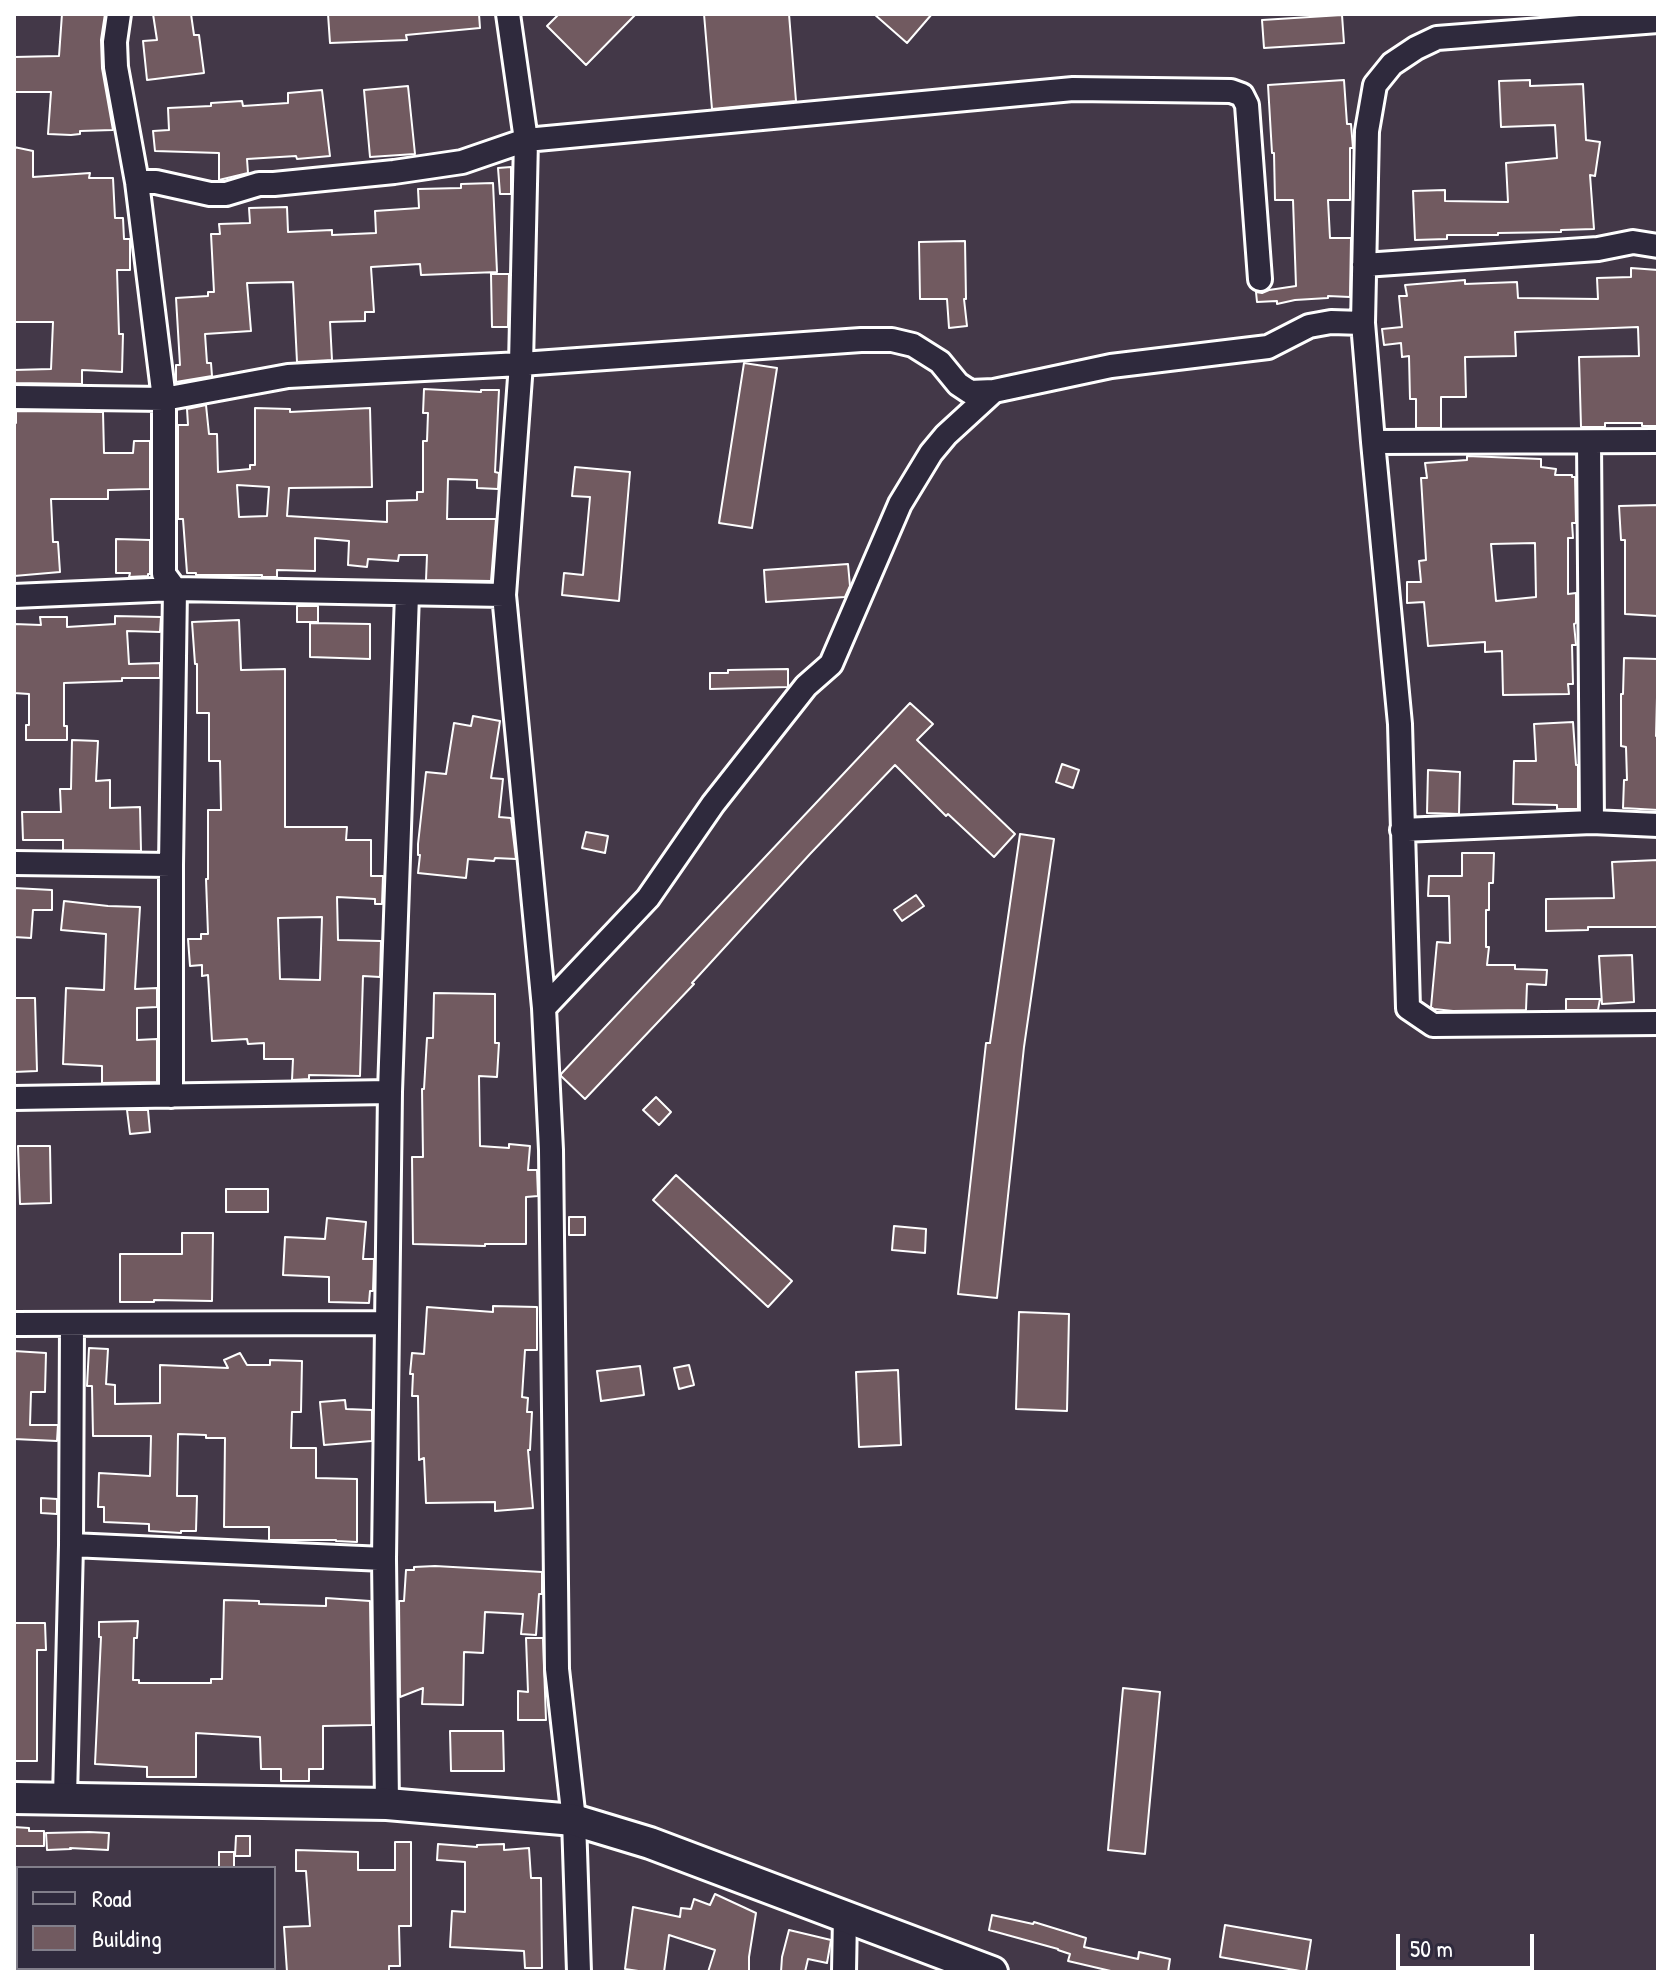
<!DOCTYPE html>
<style>
body{margin:0}
#map{position:relative;width:1672px;height:1986px;overflow:hidden;background:#433848;font-family:"Patrick Hand",sans-serif}
canvas{display:block}
.frame{position:absolute;inset:0;border:16px solid #fff;pointer-events:none}
.legend{position:absolute;left:16px;top:1866px;width:260px;height:104px;box-sizing:border-box;background:#2f2a3d;border:2px solid #827f8b;margin:0;padding:10px 14px;list-style:none;font-size:24px;color:#fff}
.legend li{display:flex;align-items:center;gap:16px;height:40px}
.legend b{width:40px;border:2px solid #827f8b}
.scale{position:absolute;left:1396px;top:1934px;width:138px;height:36px;box-sizing:border-box;border:4px solid #fff;border-top:0;padding-left:10px;font-size:24px;line-height:28px;white-space:nowrap;color:#fff;-webkit-text-stroke:6px #2f2a3d;paint-order:stroke}
</style>
<div id="map">
<canvas width="1672" height="1986"></canvas>
<div class="frame"></div>
<ul class="legend">
<li><b style="height:10px;background:#2f2a3d"></b>Road</li>
<li><b style="height:22px;background:#715a60"></b>Building</li>
</ul>
<div class="scale">50 m</div>
</div>
<script>
const ctx = document.querySelector('canvas').getContext('2d');
ctx.lineJoin = 'round';
function fill(path, color) {
  ctx.fillStyle = color;
  ctx.fill(path, 'evenodd');
}
function trace(path, color, width, dash) {
  ctx.strokeStyle = color;
  ctx.lineWidth = width;
  ctx.lineCap = dash ? 'butt' : 'round';
  ctx.setLineDash(dash || []);
  ctx.stroke(path);
}
const building = new Path2D(`
 M62,14H105L101,40L102,68L113,130L80,131V134L71,135L48,134L51,92H14V57L59,56Z
 M153,14H191L194,35H199L204,73L147,80L143,41L157,40Z
 M328,14H479L480,28L406,35L407,40L330,43Z
 M559,14H636L586,65L547,26Z
 M704,14H789L796,101L712,109Z
 M874,14H932L907,43Z
 M1342,15L1344,43L1264,48L1262,20Z
 M1344,80L1347,124H1351L1353,148H1350V200H1328L1330,238H1351L1350,297L1328,296V298L1295,300L1277,304V301L1257,302L1256,292L1262,293L1269,290L1296,286L1293,200H1275L1274,153H1272L1268,85Z
 M1530,80V86L1583,84L1586,140L1600,142L1595,176L1590,175L1594,229L1561,230V232L1498,233V235H1447V239L1415,240L1413,191L1445,190V201L1508,202L1506,163L1557,158L1555,125L1501,127L1499,81Z
 M408,86L415,154L370,157L364,90Z
 M322,90L330,156L297,159L296,156L247,159L248,173L219,180V153L155,151L153,131L169,130L168,108L211,106V103L242,101L243,106L288,103V93Z
 M14,147L33,151V177L90,173L89,178H113L115,218H123L124,239H130V270H117L119,334H123L122,372L82,370V384L14,383V370L51,369L53,322H14Z
 M511,167V194H500L498,168Z
 M493,183L497,272L421,275L420,264L371,267L374,312H365V321L330,322L332,360L297,362L293,282L247,283L251,331L205,334L207,363H211L212,376L176,382V365H180L176,298L208,296V292H214L211,234H220L219,224L250,223L249,208L287,207L288,232L332,230V235L376,233L375,211L419,208L418,189L461,188V184Z
 M965,241L966,299H964L967,326L949,328L947,299H920L919,242Z
 M1631,268L1658,270V426H1642V423H1605V427H1581L1579,357L1639,356L1638,327L1515,332L1516,356L1465,357L1466,397H1441V428H1416V399H1410L1409,356L1402,357L1401,343L1384,345L1382,329L1402,327L1399,296H1407L1405,285L1465,280V284L1517,282L1518,298L1598,299L1597,278L1631,277Z
 M491,274H509L508,327H492Z
 M744,363L777,368L752,528L719,523Z
 M424,389L481,392V390H499L495,472L499,473L498,489L477,488V480L448,479L447,519H496L491,581L426,580L427,555H399L398,561L368,559L367,567L348,565L349,541L315,538V571L277,570V577H262V575H196V573H187L183,519H178V425H188L187,409L206,405L209,434H217L218,472L250,469V465H255V408L290,409V412L370,408L372,487L289,488L287,516L387,522V501L417,500V492H423V441H427L428,413H423ZM237,485L269,487L267,516L239,517Z
 M16,411L103,412L104,453H133L134,441H150V489L108,490V499H51L53,542H58L60,572L14,576V423H16Z
 M1467,456L1541,459V467L1556,469L1555,475H1572V477H1575L1576,523H1572L1573,538H1568V594L1576,593V623L1574,624L1576,645H1572L1573,684H1568L1569,694L1503,695L1502,651L1485,652V642L1428,646L1424,602L1407,603V582H1421L1419,561L1426,560L1421,478H1427L1425,463L1467,460ZM1535,543L1536,597L1496,601L1491,544Z
 M575,467L630,472L619,601L562,595L564,573L583,575L590,497L572,496Z
 M1658,505V616L1625,614V540H1621L1619,506Z
 M116,539L150,540V574H148V576L129,577L130,573H116Z
 M848,564L850,586L845,597L766,602L764,570Z
 M297,606H318V622H297Z
 M115,616L161,617L160,632L127,631L129,664L160,663V678H122V681L64,683V726H67V740H26V725H29V694L14,693V624L41,625L40,617H67V627L115,624Z
 M239,620L241,670L285,669V827H347L346,840H371V876H383L382,904H375V899L337,897L338,940L381,941L380,977L363,976L360,1076L309,1075V1079L292,1080L293,1059H264V1043L248,1044L247,1039L212,1041L208,975L202,976V965L190,966L188,939H201V934H208L206,879H208V810H221L220,761H209V713H197V664H195L192,622ZM322,917L320,980L280,979L278,918Z
 M310,623L370,624V659L310,657Z
 M1624,658L1658,659L1656,736H1658V810L1623,808L1624,780H1627L1626,747L1621,746V694H1623Z
 M788,669V687L710,689V673H728V670Z
 M910,703L933,724L917,740L1015,834L994,857L948,814L946,816L895,765L810,854L692,983L694,984L585,1099L561,1076V1074Z
 M473,716L500,721L491,778L503,779L499,817L511,818L516,859L495,858L494,861L468,859L466,878L418,873L420,855H418V844L426,772L446,774L454,723L471,726Z
 M1573,722L1576,765H1578V809H1557V805L1513,804L1514,761H1536L1534,724Z
 M72,740L98,741L96,781L110,780V808L140,807L141,851L63,850V840H23L22,812H61L60,789H71Z
 M1062,764L1079,770L1073,788L1056,782Z
 M1428,770L1460,772L1459,814L1427,813Z
 M586,832L608,836L605,853L582,848Z
 M1020,834L1054,839L1024,1047L997,1298L958,1294L986,1043H990Z
 M1462,853H1494L1493,883H1489V910H1486V947H1489L1487,965H1515V969L1547,970L1546,985L1527,984L1526,1010L1453,1011L1434,1009L1431,1007L1437,942L1450,943L1449,896H1428L1429,876H1462Z
 M1658,860V927H1588V930L1546,931V899L1614,898L1612,862Z
 M14,888L52,890V910H33L31,938L14,937Z
 M916,895L924,906L902,921L894,910Z
 M64,901L108,906L140,907L135,989L157,988V1007L137,1008V1040L157,1039V1082L102,1083V1066L63,1064L66,988L104,990L106,934L61,930Z
 M1632,955L1634,1002L1602,1004L1599,956Z
 M434,993L495,994V1043H499L497,1077L479,1076L480,1146L509,1148V1144L530,1146L528,1170H537L538,1196L526,1197V1244H485V1246L413,1244L412,1157H423L422,1089H424L427,1038H433Z
 M14,998H35L37,1071L14,1072Z
 M1566,999H1600L1598,1010H1566Z
 M656,1097L671,1112L659,1125L643,1110Z
 M127,1110H148L150,1132L130,1134Z
 M18,1146H50L51,1203L20,1204Z
 M676,1175L792,1281L768,1307L653,1200Z
 M226,1189H268V1212H226Z
 M569,1217H585V1235H569Z
 M327,1218L366,1222L363,1259H374L373,1291H370L369,1303L329,1302V1277L283,1275L285,1237L325,1239Z
 M894,1226L926,1229L925,1253L892,1250Z
 M182,1233H213L212,1301L154,1300V1302H120V1254H182Z
 M493,1306L537,1307V1350H525L522,1397L528,1398L527,1412H532L530,1450H528L533,1508L495,1511V1502L426,1503L424,1458L419,1460L418,1396H412L413,1374H410L412,1353L424,1354L427,1307L493,1312Z
 M1019,1312L1069,1314L1067,1411L1016,1409Z
 M89,1348L108,1349L106,1384L115,1385V1404L160,1403V1365L228,1368L224,1360L240,1353L247,1365H270V1360L302,1361L301,1412H292L291,1448H316V1478L357,1479V1542L336,1541V1540H269V1527H224L225,1438H206V1435L178,1434L177,1496H197L196,1531H181V1533L149,1531V1524L104,1522V1507H98L99,1473L150,1476L151,1436H93L92,1386H87Z
 M14,1351L46,1353L45,1392H31L30,1425H58L57,1441L14,1439Z
 M689,1365L694,1385L679,1389L674,1368Z
 M640,1366L644,1395L601,1401L597,1371Z
 M898,1370L901,1445L859,1447L856,1372Z
 M345,1400L346,1409L372,1410V1441L324,1445L320,1402Z
 M41,1498L57,1499V1514L41,1513Z
 M435,1566L542,1572V1594H539L536,1635L521,1634L523,1614L485,1612L483,1653L464,1652L463,1705L422,1704L423,1688L400,1697L399,1601H404L406,1570H414V1567Z
 M326,1598L370,1601L372,1725L323,1726V1769H309V1781H281V1769H261L260,1737L196,1733V1777H147V1767L95,1764L101,1637H99V1622L138,1621L137,1638H134L133,1680H139V1683H211V1679H222L224,1600L259,1601V1604L326,1606Z
 M14,1623H45L46,1650H37V1761H14Z
 M526,1638H543L546,1720H518V1691L528,1692Z
 M1123,1688L1160,1692L1145,1854L1108,1850Z
 M450,1731H503L504,1771H451Z
 M14,1827L29,1828V1831H44V1846H14Z
 M89,1832L109,1833L108,1850L70,1848L71,1849L47,1850L46,1833Z
 M236,1836H250V1856H235Z
 M395,1842H411V1926H399L400,1966H389V1972H287L284,1927L310,1926L306,1871H296V1850L358,1852V1870H395Z
 M438,1844L477,1847V1845L504,1844V1850L529,1848L531,1878H541L542,1968H525L524,1951L450,1947L452,1911L465,1912V1862L437,1860Z
 M219,1852H234V1868H219Z
 M715,1894L756,1913L749,1957V1972H708L715,1950L669,1935L664,1972H645L625,1969L633,1907L680,1917L681,1908L691,1909L694,1899L710,1905Z
 M992,1915L1033,1924L1034,1922L1086,1938L1084,1947L1138,1959L1139,1952L1170,1959L1168,1972H1115L1068,1961L1070,1954L1058,1950V1949L989,1930Z
 M1225,1925L1311,1940L1306,1972L1220,1957Z
 M789,1930L831,1940L827,1963L808,1959L805,1972H781L782,1957Z`);
const minor = new Path2D(`
 M119,14L115,42L116,67L137,182L164,399V574L175,589L171,865V1096
 M508,14L526,140L521,364L504,595L544,1008L551,1150L557,1669L574,1820L579,1972
 M1658,21L1437,38L1416,48L1392,64L1375,85L1367,131L1363,323L1373,442L1400,724L1408,1008L1433,1025L1658,1023
 M137,182H156L210,194H226L259,184H274L394,172L462,162L526,140L1073,89L1231,91L1242,95L1247,105L1260,279
 M1364,265L1598,249L1633,242L1658,246
 M14,397L164,399L288,376L521,364L861,340H892L913,345L940,362L958,384L970,392L994,391L1111,366L1268,347L1309,326L1331,322L1363,323
 M1373,442L1658,441
 M1589,442L1592,822
 M14,596L175,589L504,595
 M1402,830L1592,822L1658,825
 M14,863L171,865
 M544,1008L648,898L713,804L806,686L831,664L900,504L931,453L946,435L994,391
 M14,1098L390,1092
 M14,1324L387,1323
 M71,1545L384,1559
 M65,1798L71,1545L72,1324
 M387,1804L384,1559L390,1092L407,594
 M844,1972L845,1916`);
const secondary = new Path2D(`
 M14,1798L387,1804L574,1820L650,1843L992,1972`);
fill(building, '#715a60');
trace(building, '#fff', 2);
trace(minor, '#fff', 28);
trace(secondary, '#fff', 36);
trace(minor, '#2f2a3d', 22);
trace(secondary, '#2f2a3d', 30);
</script>
